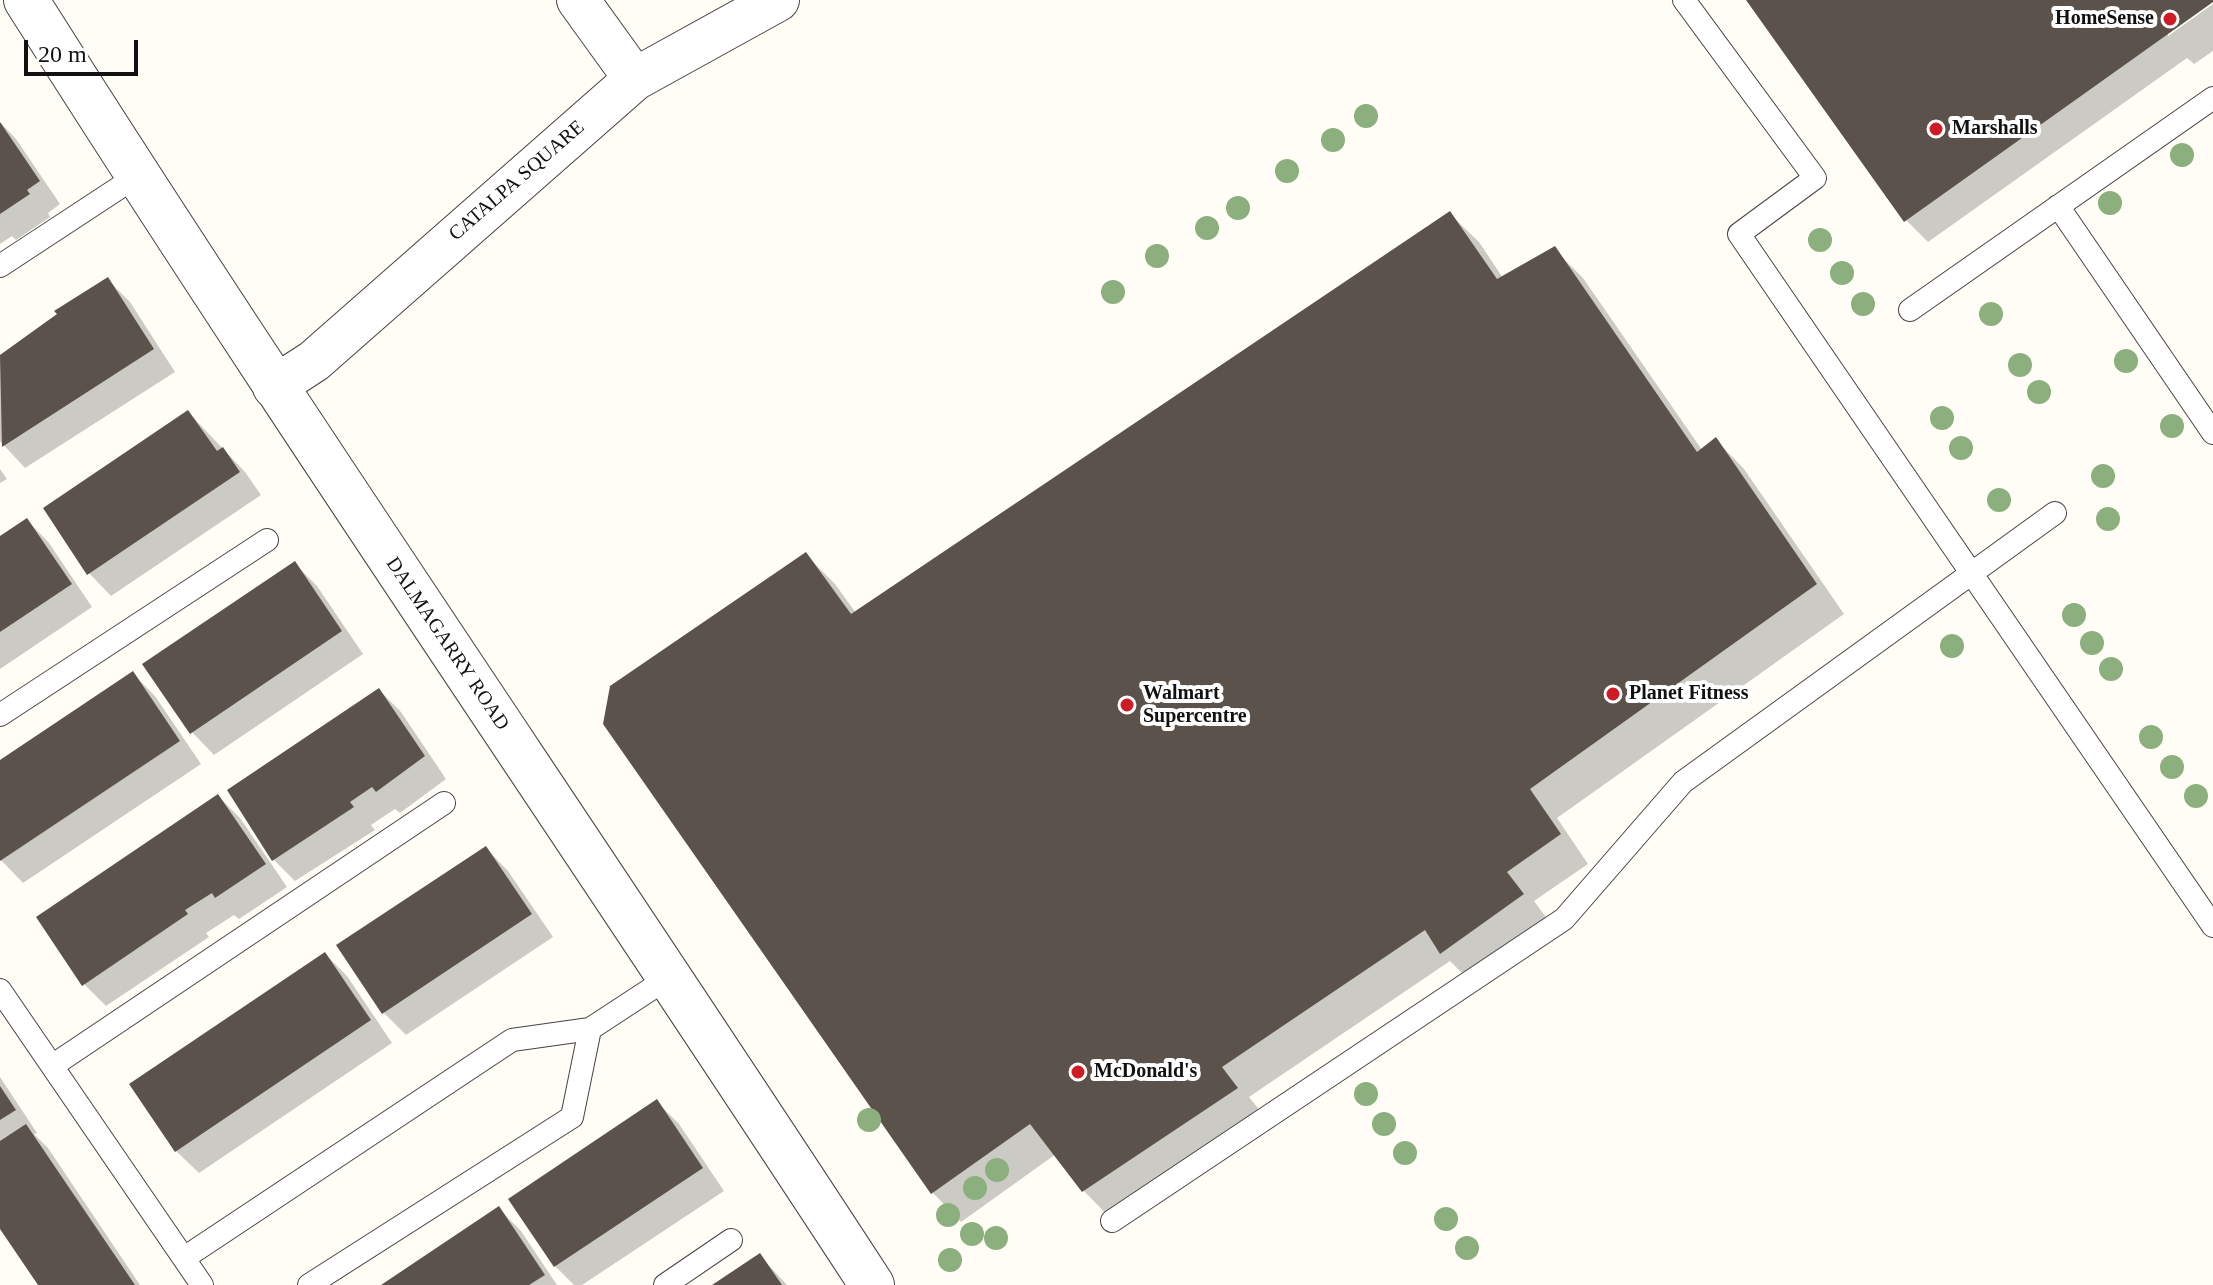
<!DOCTYPE html>
<style>
body{margin:0}
#map{position:relative;width:2213px;height:1285px;overflow:hidden;background:#fffdf5;font-family:"Times New Roman",serif}
canvas{display:block}
.scale{position:absolute;left:24px;top:40px;width:114px;height:36px;box-sizing:border-box;border:4px solid #111;border-top:0;padding-left:10px;font-size:24px;line-height:28px;white-space:nowrap;color:#111;-webkit-text-stroke:6px #fff;paint-order:stroke}
</style>
<div id="map">
<canvas width="2213" height="1285"></canvas>
<div class="scale">20 m</div>
</div>
<script>
const ctx = document.querySelector('canvas').getContext('2d');
ctx.lineJoin = 'round';
function fill(path, color) {
  ctx.fillStyle = color;
  ctx.fill(path, 'evenodd');
}
function trace(path, color, width, dash) {
  ctx.strokeStyle = color;
  ctx.lineWidth = width;
  ctx.lineCap = dash ? 'butt' : 'round';
  ctx.setLineDash(dash || []);
  ctx.stroke(path);
}
function write(font, color, halo, rows, align = 'center') {
  ctx.font = font + ' "Times New Roman",serif';
  ctx.lineWidth = 8;
  ctx.setLineDash([]);
  ctx.textBaseline = 'middle';
  ctx.strokeStyle = halo;
  ctx.fillStyle = color;
  for (const [text, x, y, turn = 0] of rows) {
    ctx.save();
    ctx.translate(x, y);
    ctx.rotate((+turn || 0) * Math.PI / 180);
    ctx.textAlign = isNaN(turn) ? turn : align;
    if (halo) ctx.strokeText(text, 0, 0);
    ctx.fillText(text, 0, 0);
    ctx.restore();
  }
}
const shadow = new Path2D(`
 M1748,0H2212L2168,31V36L2213,4V51L2194,64L2187,58L1928,242L1906,220Z
 M0,122L16,139L60,204L48,213L50,217L16,240L12,236L0,244Z
 M1450,214L1479,242L1503,278L1554,249L1583,278L1702,450L1716,440L1744,469L1844,614L1557,818L1588,864L1534,901L1551,924L1470,981L1450,961L1249,1097L1265,1117L1112,1220L1084,1191L1056,1154L961,1222L933,1193L605,723L806,555L835,584L856,613Z
 M108,280L130,302L175,372L25,468L0,441V358Z
 M188,412L245,472L261,495L111,596L89,573Z
 M0,469L7,479L0,483Z
 M27,520L49,543L92,607L0,669V538Z
 M295,564L317,586L363,654L214,755L192,732Z
 M133,674L155,696L201,764L23,883L0,859V762Z
 M379,690L401,712L446,779L400,813L395,809L371,825L375,830L295,881L273,859Z
 M218,796L240,818L287,887L239,919L234,915L206,933L209,937L106,1006L84,984Z
 M486,848L508,871L553,937L406,1035L384,1013Z
 M325,954L347,976L392,1043L199,1173L176,1151Z
 M0,1077L37,1133L34,1134L48,1148L140,1285H40L0,1225Z
 M657,1102L679,1124L724,1191L582,1285H574L555,1266Z
 M499,1209L521,1231L557,1285H385Z
 M760,1256L787,1285H716Z`);
const building = new Path2D(`
 M1746,0H2213V2L1904,222Z
 M0,122L40,181L27,190L30,194L0,214Z
 M1450,211L1497,279L1555,246L1697,452L1716,437L1817,584L1530,789L1561,834L1507,872L1524,894L1440,954L1425,930L1222,1067L1238,1088L1082,1192L1030,1124L931,1194L603,724L610,686L806,552L851,614Z
 M108,277L154,349L2,447L0,355L57,314L54,311Z
 M188,410L217,451L223,447L240,472L87,575L43,508Z
 M27,518L72,584L0,632V536Z
 M295,561L342,631L190,734L142,664Z
 M133,671L180,741L0,861V760Z
 M379,688L425,756L376,792L372,787L350,802L354,807L272,861L227,790Z
 M218,794L266,864L215,898L212,893L185,910L188,914L82,986L36,917Z
 M486,846L532,914L382,1014L336,945Z
 M325,952L371,1020L175,1152L129,1084Z
 M0,1086L16,1110L0,1120Z
 M657,1099L703,1168L554,1267L508,1199Z
 M26,1124L135,1285H38L0,1229V1141Z
 M499,1206L545,1275L529,1285H381Z
 M760,1253L782,1285H712Z`);
const service = new Path2D(`
 M1684,0L1815,178L1739,234L2213,926
 M2058,206L2213,433
 M0,266L137,176
 M1910,310L2213,98
 M0,715L267,540
 M0,990L202,1285
 M52,1066L444,803
 M1112,1221L1564,919L1683,782L2055,513
 M184,1258L512,1040L590,1029L671,976
 M309,1285L572,1117L590,1029
 M665,1285L731,1240`);
const minor = new Path2D(`
 M578,0L635,79
 M274,387L314,361L635,79L778,0`);
const tertiary = new Path2D(`
 M26,0C300,433 592,855 872,1285`);
const trees = [
 [1366,116],
 [1333,140],
 [2182,155],
 [1287,171],
 [2110,203],
 [1238,208],
 [1207,228],
 [1820,240],
 [1157,256],
 [1842,273],
 [1113,292],
 [1863,304],
 [1991,314],
 [2126,361],
 [2020,365],
 [2039,392],
 [1942,418],
 [2172,426],
 [1961,448],
 [2103,476],
 [1999,500],
 [2108,519],
 [2074,615],
 [2092,643],
 [1952,646],
 [2111,669],
 [2151,737],
 [2172,767],
 [2196,796],
 [1366,1094],
 [869,1120],
 [1384,1124],
 [1405,1153],
 [997,1170],
 [975,1188],
 [948,1215],
 [1446,1219],
 [972,1234],
 [996,1238],
 [1467,1248],
 [950,1260]
];
const markers = [
 [2170,19,8,"#ce1c26"],
 [1936,129,8,"#ce1c26"],
 [1613,694,8,"#ce1c26"],
 [1127,705,8,"#ce1c26"],
 [1078,1072,8,"#ce1c26"]
];
const poiNames = [
 ["HomeSense",2154,19,"right"],
 ["Marshalls",1952,129],
 ["Walmart",1143,694],
 ["Supercentre",1143,717],
 ["Planet Fitness",1629,694],
 ["McDonald's",1094,1072]
];
const streetNames = [
 ["CATALPA SQUARE",517,181,-41],
 ["DALMAGARRY ROAD",447,644,56]
];
fill(shadow, '#0003');
fill(building, '#5b524c');
trace(service, '#444', 24);
trace(minor, '#444', 44);
trace(tertiary, '#444', 46);
trace(service, '#fff', 22);
trace(minor, '#fff', 42);
trace(tertiary, '#fff', 44);
ctx.fillStyle = '#8baf7d';
for (const [x, y] of trees) {
  ctx.beginPath();
  ctx.arc(x, y, 12, 0, 2 * Math.PI);
  ctx.fill();
}
for (const [x, y, r, color] of markers) {
  const dot = new Path2D();
  dot.arc(x, y, r, 0, 2 * Math.PI);
  ctx.fillStyle = color;
  ctx.fill(dot);
  trace(dot, '#fff', 3);
}
write('bold 20px', '#111', '#fff', poiNames, 'left');
write('20px', '#111', '#fff', streetNames);
</script>
